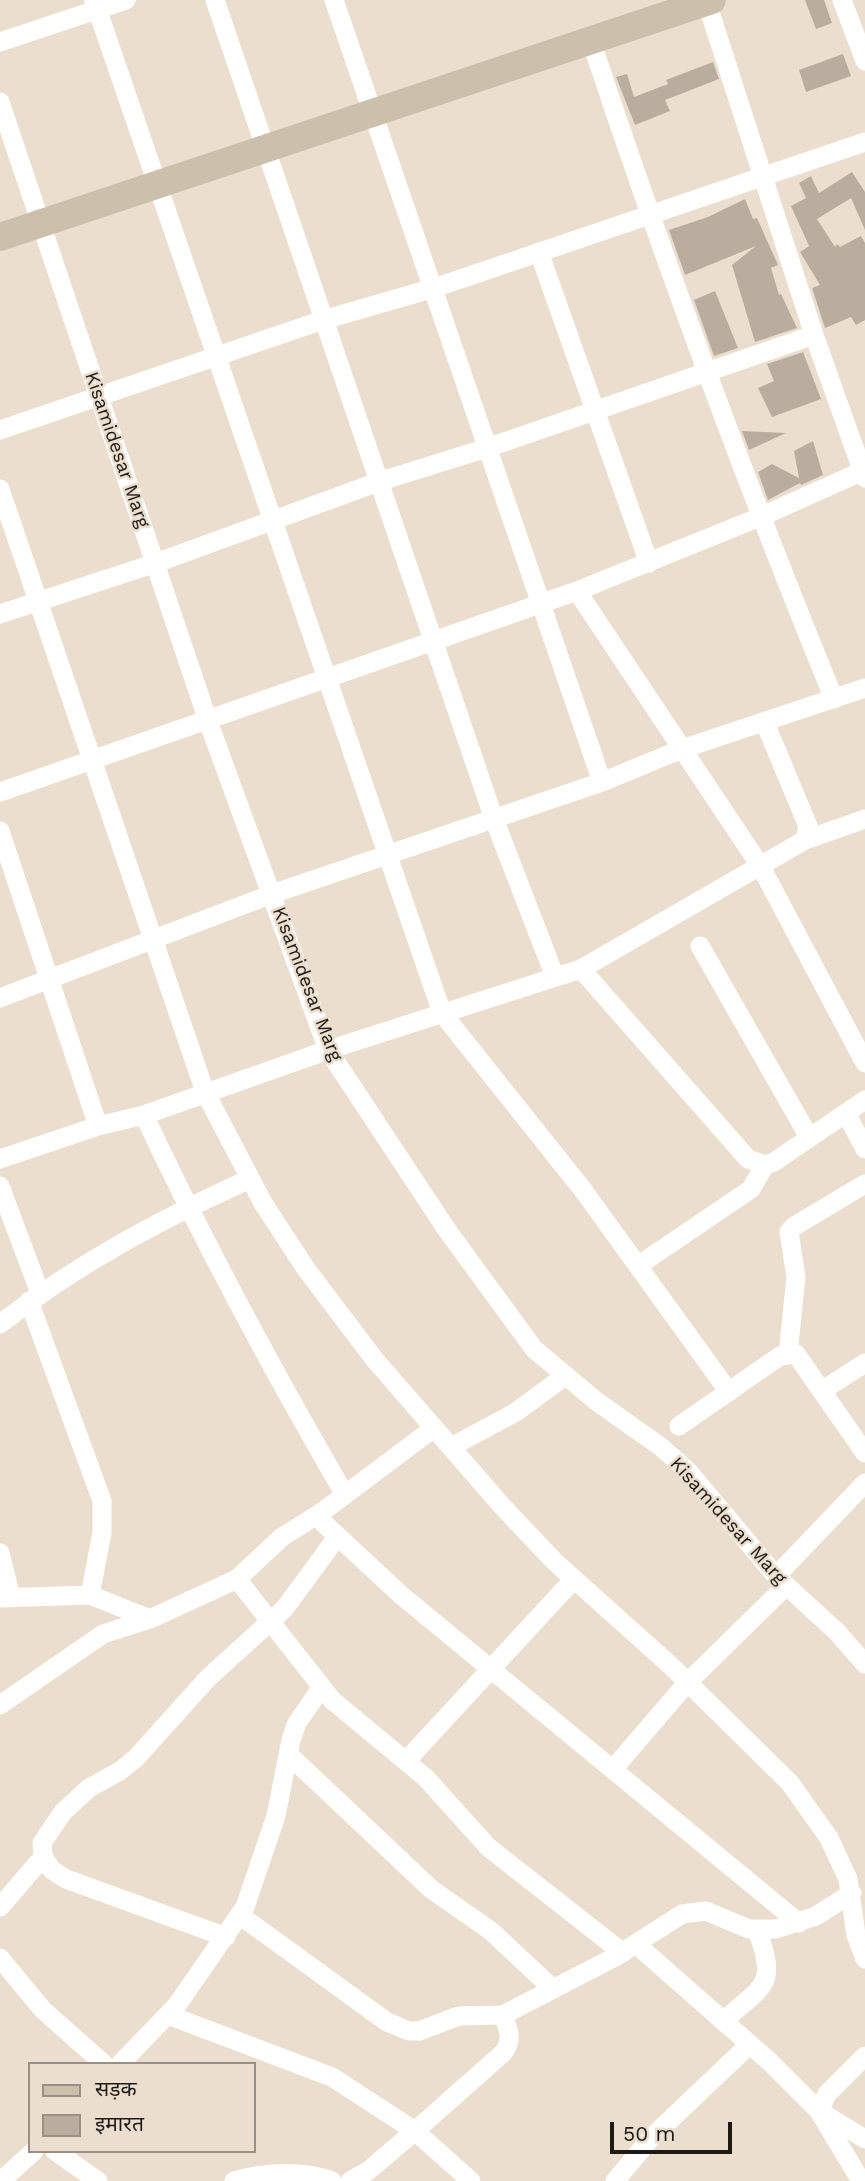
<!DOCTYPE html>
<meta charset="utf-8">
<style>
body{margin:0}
#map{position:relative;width:865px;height:2181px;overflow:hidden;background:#ebdecf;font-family:"Work Sans","Noto Sans Devanagari",sans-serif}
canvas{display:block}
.legend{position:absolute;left:28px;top:2062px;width:228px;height:91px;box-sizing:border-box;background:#ebdecf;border:2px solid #998f84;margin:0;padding:9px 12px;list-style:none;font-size:21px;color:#1d1914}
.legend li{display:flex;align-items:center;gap:14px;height:35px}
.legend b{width:35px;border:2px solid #998f84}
.scale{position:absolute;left:610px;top:2122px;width:122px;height:32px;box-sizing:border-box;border:4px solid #1d1914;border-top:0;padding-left:9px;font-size:21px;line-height:24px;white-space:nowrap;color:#1d1914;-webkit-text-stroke:5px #ebdecf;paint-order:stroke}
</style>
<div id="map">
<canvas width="865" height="2181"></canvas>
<ul class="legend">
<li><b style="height:9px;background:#ccc0ad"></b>सड़क</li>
<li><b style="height:19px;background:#b9ad9f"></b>इमारत</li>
</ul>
<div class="scale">50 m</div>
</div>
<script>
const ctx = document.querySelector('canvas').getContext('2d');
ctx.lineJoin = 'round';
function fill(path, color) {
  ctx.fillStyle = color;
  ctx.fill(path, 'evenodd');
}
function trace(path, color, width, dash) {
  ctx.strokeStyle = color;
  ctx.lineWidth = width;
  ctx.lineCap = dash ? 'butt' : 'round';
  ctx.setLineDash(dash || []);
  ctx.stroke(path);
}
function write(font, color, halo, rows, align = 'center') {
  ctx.font = font + ' "Work Sans",sans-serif';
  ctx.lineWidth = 5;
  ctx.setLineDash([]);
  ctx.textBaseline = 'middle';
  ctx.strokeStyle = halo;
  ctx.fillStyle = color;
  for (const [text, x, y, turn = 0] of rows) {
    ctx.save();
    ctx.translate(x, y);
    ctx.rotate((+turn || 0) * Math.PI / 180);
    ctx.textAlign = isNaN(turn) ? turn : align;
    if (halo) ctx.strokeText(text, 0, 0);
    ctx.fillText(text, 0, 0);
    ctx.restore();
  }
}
const building = new Path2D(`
 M805,0H824L832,23L816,29Z
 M843,54L851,76L806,92L799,70Z
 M713,62L719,79L665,100L670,111L635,125L616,77L627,74L634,97L668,84L666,80Z
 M852,172L865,192V230L851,198L817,219L835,247L837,244L840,247L861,236L865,243V320L856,325L851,317L825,328L812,288L820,285L800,252L809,246L791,206L806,198L799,183L811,176L819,193Z
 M745,199L753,219L757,218L778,265L771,268L779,295L781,294L797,328L755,342L732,265L756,246L685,275L669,230L708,217Z
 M715,291L738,348L714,356L694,300Z
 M803,352L821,399L772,417L758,388L774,381L767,364Z
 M742,431L786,433L749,450Z
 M813,441L823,475L801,485L800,483L768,500L758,472L772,464L799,478L794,451Z`);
const street = new Path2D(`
 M94,0L442,1013L583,1190L729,1392
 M215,0L494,819L555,977
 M334,0L602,782
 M706,0L814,335L865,478
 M842,0L865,61
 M591,41C665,263 745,482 834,699
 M0,42L126,0
 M0,102L208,721L328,1050L447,1230L534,1349L596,1401L661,1447L688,1471L776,1576L837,1632L865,1664
 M539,252L649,563
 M0,430L323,320L434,288L865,142
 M0,489L205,1092L263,1203L306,1269L375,1360L502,1506L554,1561L670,1665L790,1783L829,1838L848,1879L856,1935L865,1959
 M577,591L761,867L865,1063
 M0,614L156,563L381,481L487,448L814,335
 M0,792L577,591L760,517L865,470
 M0,831L98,1126
 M805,840L865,819
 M700,946L809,1137
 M581,969L748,1159L765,1165L774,1162L865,1100
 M0,998L272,894L602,782L682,749L865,688
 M846,1113L865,1149
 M144,1115C205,1245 273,1371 345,1495
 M0,1159L98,1126L144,1115L328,1050L581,969L805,840L808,826L765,723
 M0,1186L40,1293
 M639,1265L751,1189L765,1165
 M29,1301L102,1501V1533L90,1595
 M0,1324C77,1264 161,1219 250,1179
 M788,1354L796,1277L789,1232L793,1227L865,1184
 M823,1390L865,1363
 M679,1426L780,1356L796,1354L865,1453
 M451,1447L516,1412L565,1376
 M316,1516L401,1595L799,1923
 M0,1553L11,1597
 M776,1576L865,1483
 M237,1579L332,1700L426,1778L488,1847L623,1953
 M0,1598L90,1595L150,1619
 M0,1705L103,1634L150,1619L237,1579L282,1537L322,1512L434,1428
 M288,1754L431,1889L491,1931L553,1989
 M406,1761L574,1579
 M613,1769L687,1683L786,1586
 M0,1907L43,1857
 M241,1916L387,2022L409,2031H419L459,2016L503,2015L615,1957L682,1914L706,1911L749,1929H776L816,1916L852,1893
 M226,1937L66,1879L52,1870L43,1857L42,1843L63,1812L89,1788L120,1771L136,1758L208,1678L285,1608L337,1537
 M637,1945L770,2062L819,2111L865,2139
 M0,1958L43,2010L104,2064
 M168,2015L332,2077L415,2131L471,2181
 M723,2021C764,1985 778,1986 757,1930
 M120,2064L177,2005L245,1907L276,1816L291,1740L297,1723L321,1688
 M55,2151L98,2181
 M1,2181L34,2151
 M234,2181C264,2172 302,2170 332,2181
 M350,2181L368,2171L415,2131L503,2053C514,2039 508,2029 503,2015
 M615,2181L651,2138L749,2045
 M861,2181L819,2111L827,2094L865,2056`);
const secondary = new Path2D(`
 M0,237L712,0`);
const streetNames = [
 ["Kisamidesar Marg",117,450,71],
 ["Kisamidesar Marg",307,984,69],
 ["Kisamidesar Marg",728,1521,48]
];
fill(building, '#b9ad9f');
trace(street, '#fff', 19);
trace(secondary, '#ccc0ad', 28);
write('19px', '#1d1914', '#ebdecf', streetNames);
</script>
